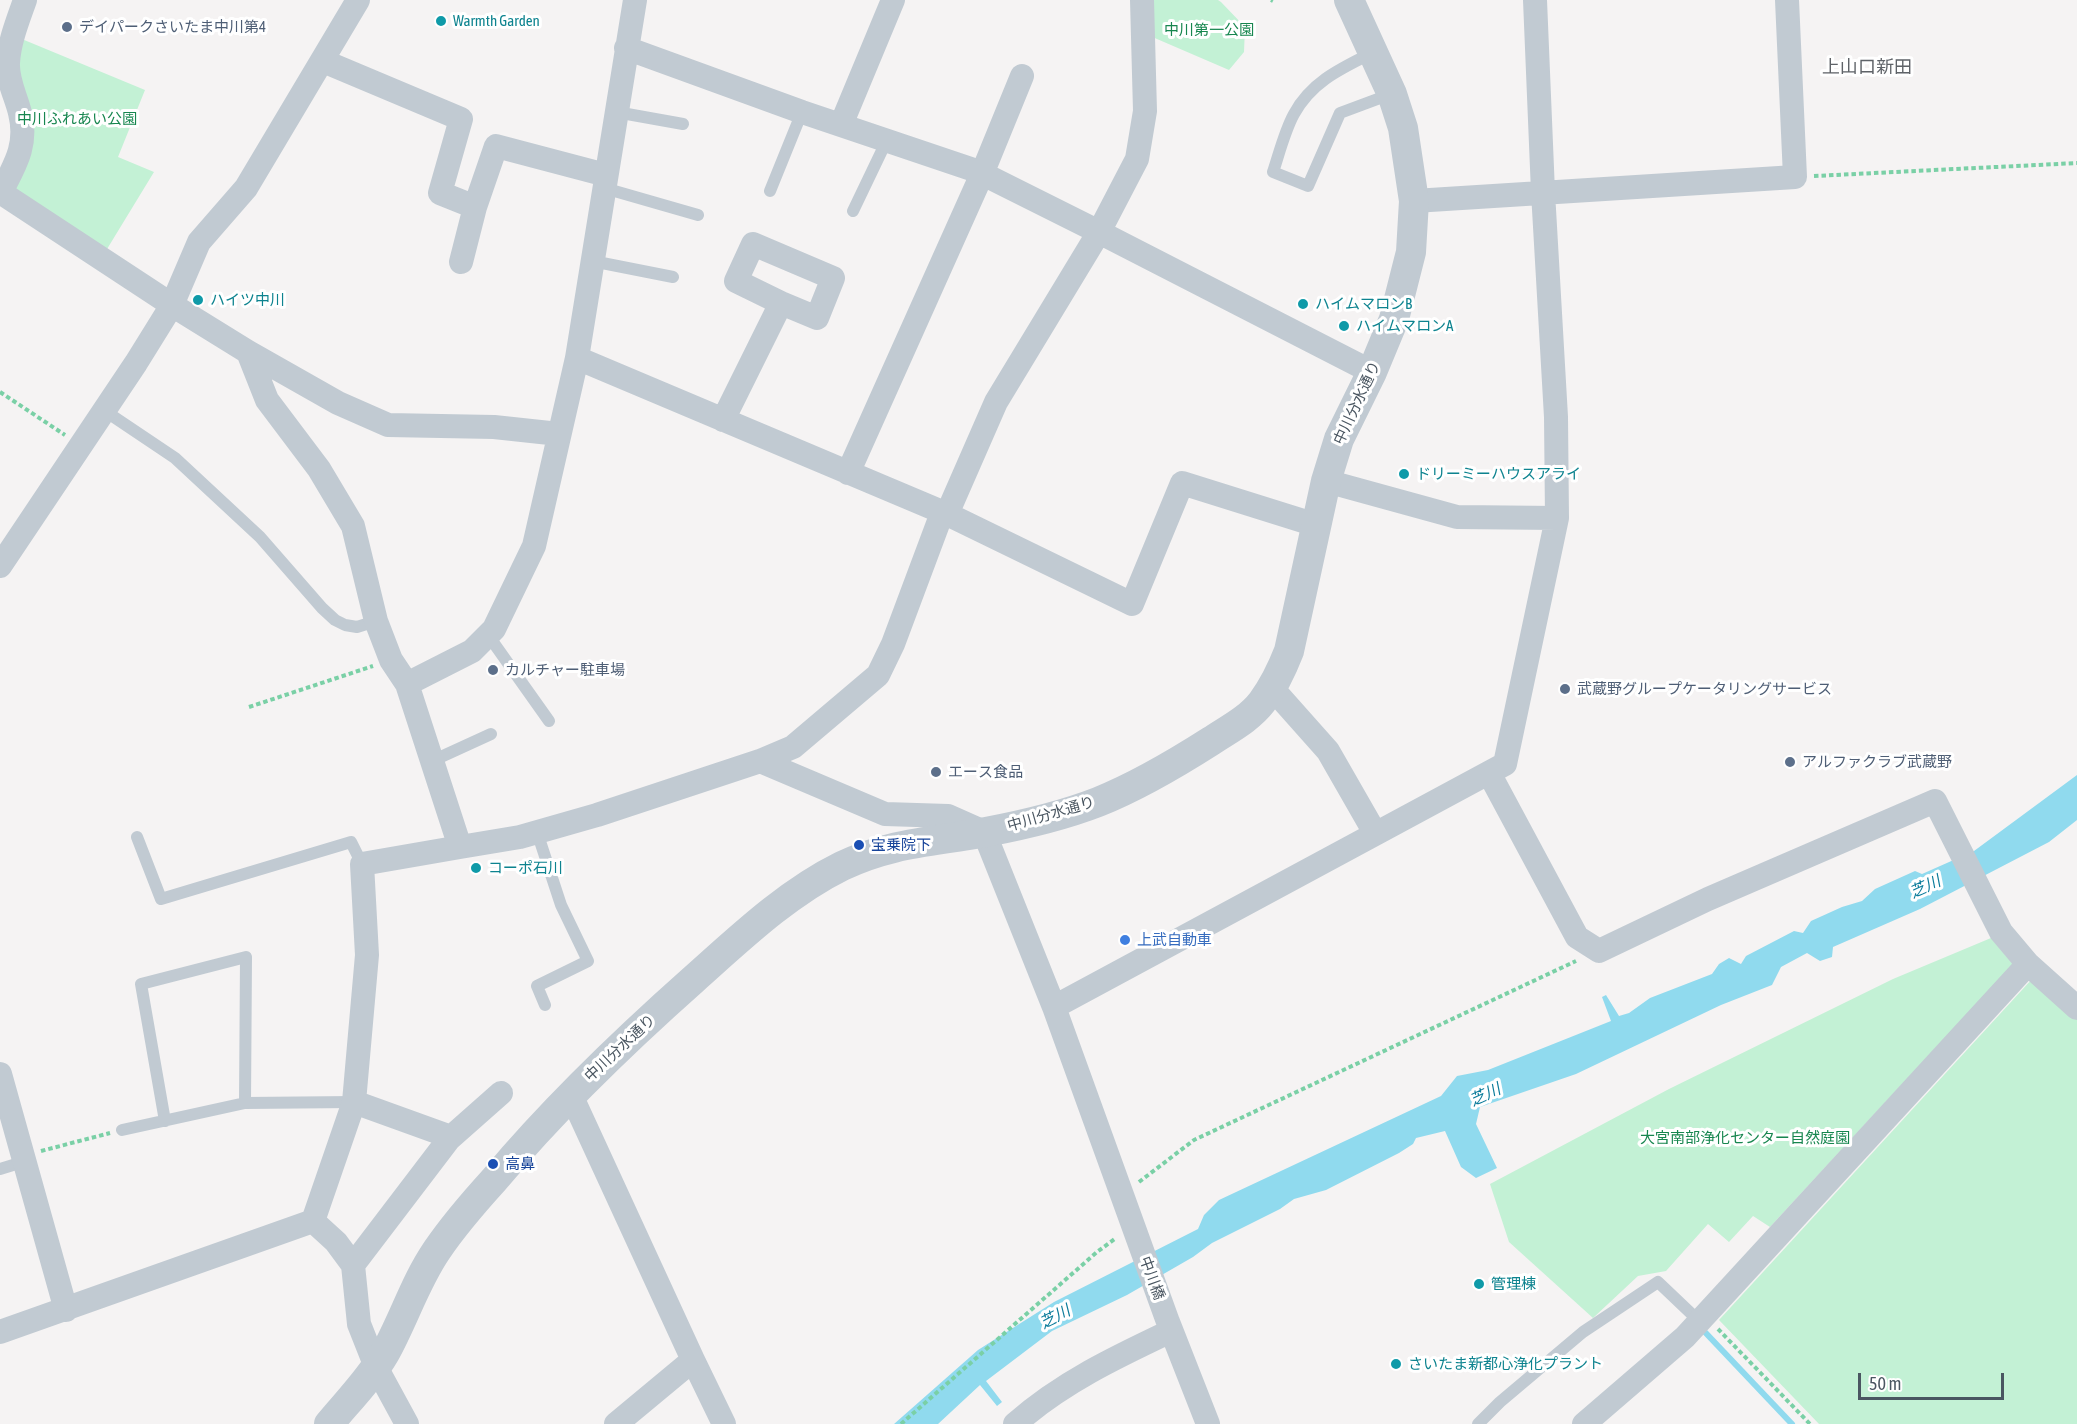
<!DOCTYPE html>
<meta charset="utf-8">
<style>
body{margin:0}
#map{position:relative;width:2077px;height:1424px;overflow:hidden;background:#f5f3f3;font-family:"Asap Condensed",sans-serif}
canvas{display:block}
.scale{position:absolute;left:1858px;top:1373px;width:146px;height:27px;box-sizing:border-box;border:3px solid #4a5661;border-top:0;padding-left:8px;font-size:18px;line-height:21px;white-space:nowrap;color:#4a5661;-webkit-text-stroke:4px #fff;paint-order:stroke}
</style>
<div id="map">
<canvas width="2077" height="1424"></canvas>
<div class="scale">50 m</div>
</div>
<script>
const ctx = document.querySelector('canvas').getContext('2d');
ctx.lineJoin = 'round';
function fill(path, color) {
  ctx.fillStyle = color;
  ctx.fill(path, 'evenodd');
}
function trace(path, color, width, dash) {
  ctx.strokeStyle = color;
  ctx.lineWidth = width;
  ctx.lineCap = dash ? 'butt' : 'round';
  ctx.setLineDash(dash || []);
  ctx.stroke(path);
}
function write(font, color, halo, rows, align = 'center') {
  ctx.font = font + ' "Asap Condensed","Noto Sans JP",sans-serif';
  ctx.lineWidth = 6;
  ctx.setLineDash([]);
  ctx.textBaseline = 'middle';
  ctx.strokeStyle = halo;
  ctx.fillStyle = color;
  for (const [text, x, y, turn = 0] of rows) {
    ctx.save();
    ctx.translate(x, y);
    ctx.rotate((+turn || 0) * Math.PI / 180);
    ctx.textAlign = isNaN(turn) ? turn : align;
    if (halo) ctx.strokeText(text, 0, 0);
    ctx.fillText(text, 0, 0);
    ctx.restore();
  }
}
const green = new Path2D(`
 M1150,0H1218L1221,2L1245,27L1244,52L1229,70L1150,36Z
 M17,37L145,90L118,157L154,172L104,254L8,190Z
 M1991,938L2013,964L1770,1227L1753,1216L1729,1242L1708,1224L1666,1271L1638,1276L1593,1318L1509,1242L1490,1184L1669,1089L1893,979Z
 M2033,978L2077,1018V1424H1819L1719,1320Z`);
const water = new Path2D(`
 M2077,775V820L2049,842L1920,909L1833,947L1832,957L1820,961L1807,953L1781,967L1772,985L1721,1005L1576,1074L1480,1107L1476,1124L1497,1168L1476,1178L1461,1167L1445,1131L1416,1138L1413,1144L1399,1153L1326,1190L1294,1199L1280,1209L1212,1243L1193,1257L1127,1295L1052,1331L986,1381L1002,1402L997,1406L980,1385L938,1424H894L978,1350L1054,1302L1198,1229L1204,1215L1219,1200L1441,1096L1457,1076L1488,1070L1611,1021L1602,997L1606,995L1619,1016L1629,1013L1650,998L1712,974L1719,964L1729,958L1741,964L1746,956L1794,931L1803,933L1811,921L1842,907L1862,901L1875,889L1915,871L1922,874L1974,851Z`);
const stream = new Path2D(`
 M1702,1329L1792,1424`);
const path = new Path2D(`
 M1271,0L1273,1
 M1814,176L2077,163
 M0,392L65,435
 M249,707L373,666
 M41,1151L110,1133
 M1139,1182L1194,1140L1576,961
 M1718,1329L1810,1424
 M901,1424L1097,1252L1116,1238`);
const service = new Path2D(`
 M1374,52C1342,68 1312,81 1294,114C1285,130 1279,154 1273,172L1308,186L1340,113L1391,94
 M616,112L683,124
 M604,188L698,215
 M770,191L802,112
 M853,211L887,140
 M592,261L673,277
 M105,411L175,458L260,537L322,608L335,620L345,625L357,627L376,621
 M488,635L549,721
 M432,761L491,734
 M537,832L561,905L588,961L537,986L545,1005
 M137,837L161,899L351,842L362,864
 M165,1121L141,984L246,957L245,1103
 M122,1130L245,1103L354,1102
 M0,1169L26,1161
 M1478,1424L1500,1402L1583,1332L1658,1282L1699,1321`);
const minor = new Path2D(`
 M626,48L802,112L977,171L1099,232L1372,372
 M323,61L461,119L440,193L475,207
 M841,125L893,0
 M0,192L172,305L248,352L338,403L388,425L494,427L559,434
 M1,192C15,165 28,145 20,113C16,96 7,81 8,63C9,42 18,20 25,0
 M1414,201L1795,177L1787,0
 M461,262L475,207L496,146L606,175
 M248,352L267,400L319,469L353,526L376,621L391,660L407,684L460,847L520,837L597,815L760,761L885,814L948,816L984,832L1054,1007L1168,1322L1208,1424
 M577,358L947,514L1132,604L1182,483L1316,525
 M723,420L781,303L817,318L833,278L753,244L736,281L781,303
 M848,473L982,174L1022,76
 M1326,481L1457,517L1557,518
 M947,514L996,402L1099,232L1137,159L1145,111L1142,0
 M0,566L136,363L172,305L199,242L246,188L358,0
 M407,684L472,651L494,629L534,546L577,358L635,0
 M1272,688L1328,751L1375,833
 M760,761L793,747L878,675L893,644L942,513
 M1489,773L1577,937L1599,951L1708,899L1935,801L2001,932L2028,964
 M1054,1007L1505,764L1557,518L1556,417L1543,192L1535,0
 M0,1074L66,1310
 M571,1095L693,1360L616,1424
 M354,1102L451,1137
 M353,1265L449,1139L501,1093
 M0,1332L313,1221
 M693,1360L724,1424
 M407,1424L376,1367L359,1324L353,1265L336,1242L313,1221L354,1102L367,955L362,864L460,847
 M1015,1424C1061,1383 1116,1357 1171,1331
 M1584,1424L1685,1337L2028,964L2077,1008`);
const tertiary = new Path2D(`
 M329,1424C348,1401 370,1379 385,1353C404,1319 415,1282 437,1250C454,1225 474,1202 494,1180C555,1107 623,1042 694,979C740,938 787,893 842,866C893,842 933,842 986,832C1023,825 1062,816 1098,802C1138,786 1175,764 1211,741C1229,729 1249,719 1262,702C1274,686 1282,669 1289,651L1326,481L1339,439L1372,372L1394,319L1411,252L1414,201L1403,128L1392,94L1349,0`);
const markers = [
 [441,21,6,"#0f9aa8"],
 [67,27,6,"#5c6f8a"],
 [198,300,6,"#0f9aa8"],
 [1303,304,6,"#0f9aa8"],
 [1344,326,6,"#0f9aa8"],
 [1404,474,6,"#0f9aa8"],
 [493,670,6,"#5c6f8a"],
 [1565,689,6,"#5c6f8a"],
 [1790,762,6,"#5c6f8a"],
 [936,772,6,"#5c6f8a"],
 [859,845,6,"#1a4fb4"],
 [476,868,6,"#0f9aa8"],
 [1125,940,6,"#3f7fe0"],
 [493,1164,6,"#1a4fb4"],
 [1479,1284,6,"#0f9aa8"],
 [1396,1364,6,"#0f9aa8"]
];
const cultureNames = [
 ["Warmth Garden",453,21],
 ["ハイツ中川",210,300],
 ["ハイムマロンB",1315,304],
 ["ハイムマロンA",1356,326],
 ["ドリーミーハウスアライ",1416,474],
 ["コーポ石川",488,868],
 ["管理棟",1491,1284],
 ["さいたま新都心浄化プラント",1408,1364]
];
const serviceNames = [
 ["デイパークさいたま中川第4",79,27],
 ["カルチャー駐車場",505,670],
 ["武蔵野グループケータリングサービス",1577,689],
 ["アルファクラブ武蔵野",1802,762],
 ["エース食品",948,772]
];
const parkNames = [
 ["中川第一公園",1209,30],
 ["中川ふれあい公園",77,119],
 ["大宮南部浄化センター自然庭園",1745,1138]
];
const streetNames = [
 ["中川分水通り",1357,403,-65],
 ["中川分水通り",1051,814,-16],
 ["中川分水通り",620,1048,-43],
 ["中川橋",1152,1278,70]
];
const transitNames = [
 ["宝乗院下",871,845],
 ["高鼻",505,1164]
];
const shopNames = [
 ["上武自動車",1137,940]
];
const waterNames = [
 ["芝川",1925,887,-25],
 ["芝川",1485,1095,-25],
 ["芝川",1055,1317,-28]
];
const quarterNames = [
 ["上山口新田",1867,67]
];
fill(green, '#c3f1d5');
fill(water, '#90daee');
trace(stream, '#90daee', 6);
trace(path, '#7ad0a6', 4, [4.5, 3]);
trace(service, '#c1cad2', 12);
trace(minor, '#c1cad2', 24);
trace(tertiary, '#c1cad2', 30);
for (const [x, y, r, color] of markers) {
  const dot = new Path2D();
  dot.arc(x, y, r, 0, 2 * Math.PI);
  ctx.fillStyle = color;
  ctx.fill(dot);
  trace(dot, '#fff', 2);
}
write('15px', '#0d838f', '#fff', cultureNames, 'left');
write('15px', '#4e5e75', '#fff', serviceNames, 'left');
write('15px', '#17864f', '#fff', parkNames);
write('15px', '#4a5661', '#fff', streetNames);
write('15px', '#164399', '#fff', transitNames, 'left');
write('15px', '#366cbe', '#fff', shopNames, 'left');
write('italic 16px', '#0c7c9b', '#fff', waterNames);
write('18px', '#5f6368', '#fff', quarterNames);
</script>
